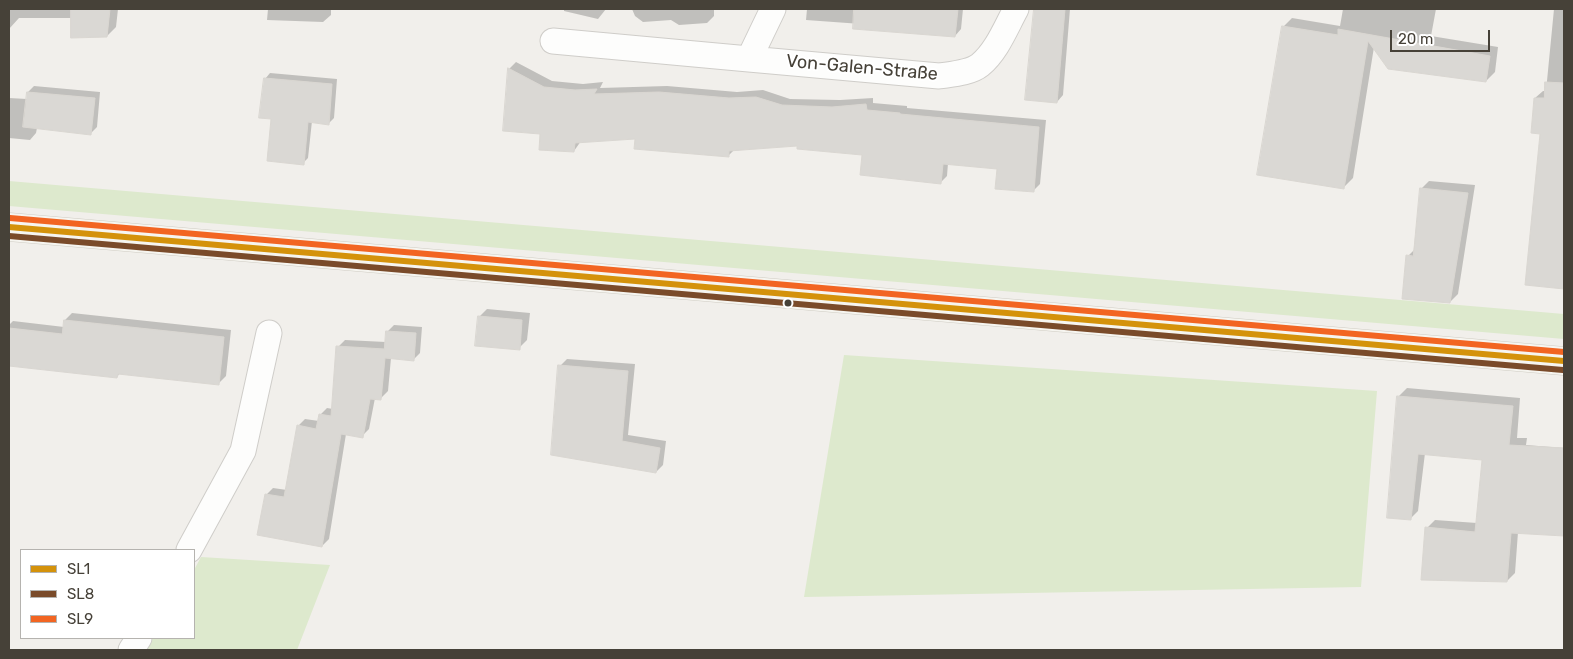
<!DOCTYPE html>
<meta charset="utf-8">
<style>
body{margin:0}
#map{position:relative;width:1573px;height:659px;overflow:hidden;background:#f1efeb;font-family:Rubik,sans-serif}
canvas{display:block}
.frame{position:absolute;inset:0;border:10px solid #464138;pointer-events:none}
.legend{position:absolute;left:20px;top:549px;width:175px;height:90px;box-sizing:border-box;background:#fff;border:1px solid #b5b3af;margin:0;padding:6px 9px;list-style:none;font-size:15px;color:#464138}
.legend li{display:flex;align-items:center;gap:10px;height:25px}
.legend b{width:25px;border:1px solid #b5b3af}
.scale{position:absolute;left:1390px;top:30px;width:100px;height:22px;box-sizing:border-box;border:2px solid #464138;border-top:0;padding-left:6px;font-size:15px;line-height:18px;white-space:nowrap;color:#464138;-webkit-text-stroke:4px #fff;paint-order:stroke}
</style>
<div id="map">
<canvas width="1573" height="659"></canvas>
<div class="frame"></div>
<ul class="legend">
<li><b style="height:6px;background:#d4920b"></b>SL1</li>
<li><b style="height:6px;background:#7a4b2a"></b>SL8</li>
<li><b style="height:6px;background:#f26522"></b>SL9</li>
</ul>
<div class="scale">20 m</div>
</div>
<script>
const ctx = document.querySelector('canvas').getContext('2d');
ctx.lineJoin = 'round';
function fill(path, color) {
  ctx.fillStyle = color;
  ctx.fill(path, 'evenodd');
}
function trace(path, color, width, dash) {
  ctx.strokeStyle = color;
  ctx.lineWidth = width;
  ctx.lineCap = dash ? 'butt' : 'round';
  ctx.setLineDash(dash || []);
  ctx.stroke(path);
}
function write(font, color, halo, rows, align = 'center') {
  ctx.font = font + ' Rubik,sans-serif';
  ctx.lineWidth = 4;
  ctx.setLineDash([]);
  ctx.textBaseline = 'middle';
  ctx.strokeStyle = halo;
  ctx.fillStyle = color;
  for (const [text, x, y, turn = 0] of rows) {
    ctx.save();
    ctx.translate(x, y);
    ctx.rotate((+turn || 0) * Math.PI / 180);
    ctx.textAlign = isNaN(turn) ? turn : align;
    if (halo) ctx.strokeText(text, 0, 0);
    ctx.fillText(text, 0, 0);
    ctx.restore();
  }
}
const green = new Path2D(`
 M9,181L1564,314V339L9,206Z
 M844,355L1377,391L1361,587L804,597Z
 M201,557L330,565L297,650H146L153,638H194V570Z`);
const shadow = new Path2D(`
 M9,9H118L116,27L107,36L72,18H19L9,29Z
 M268,9H331V15L323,22L267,20Z
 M564,9H606L598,19L564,11Z
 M632,9H714V16L707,23L679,25L671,20L643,22L635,16Z
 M807,9H963L961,29L955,36L875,25L806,20Z
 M1036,9H1070L1063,95L1057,102L1026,99Z
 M1343,9H1436L1431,36L1498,47L1495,72L1486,81L1374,47L1353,178L1344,187L1283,27L1292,18L1340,26Z
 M1554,9H1564V288L1527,284L1542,133L1535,98L1543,91H1546Z
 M516,62L552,81L583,84L603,82L600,88L667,86L737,92L763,90L790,99L840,100L873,98V103L907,106V108L1046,120L1040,184L1033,191L998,168L948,163L947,176L940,183L863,154L798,145L735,149L728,156L637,137L581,141L574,151L541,133L509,69Z
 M270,73L337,79L334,118L329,123L312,121L308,158L303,163L272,118L265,79Z
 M34,86L100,92L97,127L91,133L37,128L36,133L30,140L9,138V98L27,99L28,92Z
 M1429,181L1475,185L1458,294L1450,302L1408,256L1415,249L1421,189Z
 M487,309L530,313L527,340L519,348L479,317Z
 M72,313L231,330L226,376L218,384L120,373L117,377L9,365V325L13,321L64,327L65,320Z
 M394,325L422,327L420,353L413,360L391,358L388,391L381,398H375L369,429L362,436L346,434L329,539L322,546L266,495L273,488L287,490L298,426L305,419L319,421L320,415L327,408L333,409L338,347L345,340L386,342L387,332Z
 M567,359L635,364L628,435L666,441L663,465L656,472L552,454L560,366Z
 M1407,388L1520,398L1517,438H1527L1526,445L1564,448V535L1518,532L1515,573L1507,581L1427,528L1435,520L1477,523L1483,459L1425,453L1418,511L1410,519L1399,396Z`);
const building = new Path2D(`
 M71,9H110L107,37L71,38Z
 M854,9H958L955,37L853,29Z
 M1034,9H1065L1057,103L1025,100Z
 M1282,26L1338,35V29L1490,56L1486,82L1388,69L1368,41L1344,189L1257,175Z
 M508,68L544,87L575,90L597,89L594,94L659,92L729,98L756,97L782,105L832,107L866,104L867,110L900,113V114L1039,127L1034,192L995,189L997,169L943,164L941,184L860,175L862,155L797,149V146L729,151V157L634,149L635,139L575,143L574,152L539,150L540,134L503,131Z
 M264,78L332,84L329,125L308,122L304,165L267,161L271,119L259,118Z
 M1545,82L1564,83V289L1525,285L1540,134L1531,133L1534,98H1544Z
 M27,92L95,98L91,135L23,127Z
 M1420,188L1468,193L1450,303L1402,299L1406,255L1413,256Z
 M478,316L522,320L520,350L475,346Z
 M64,320L224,337L219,385L118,374L117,378L9,366V328L62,334Z
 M386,331L416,333L414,361L385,358L381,400L370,399L363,438L341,434L322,547L257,535L265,494L284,497L297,425L316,429L319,414L331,416L336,346L384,349Z
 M558,365L628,371L622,441L660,448L656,473L551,455Z
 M1397,396L1513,406L1509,445L1564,448V536L1511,533L1507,582L1421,580L1425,527L1475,532L1482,460L1418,454L1411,520L1387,518Z`);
const street = new Path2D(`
 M773,9L749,59L939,76C952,74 970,73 980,65C997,51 1006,27 1016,9
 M553,41L749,59
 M189,550L243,451L269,333
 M131,650L139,638`);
const secondary = new Path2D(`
 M9,227L1564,361`);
const bus1 = new Path2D(`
 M9,227L1564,361`);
const bus2 = new Path2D(`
 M9,236L1563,370`);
const bus3 = new Path2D(`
 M10,218L1564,352`);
const markers = [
 [788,303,4.5,"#464138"]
];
const streetNames = [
 ["Von-Galen-Straße",862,68,5]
];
fill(green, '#dde9cd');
fill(shadow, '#0003');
fill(building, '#dad8d4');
trace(building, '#d9d6d1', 1);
trace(street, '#cfcdc9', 27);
trace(secondary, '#cfccc3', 29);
trace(street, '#fdfdfc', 25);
trace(secondary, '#f6f5f0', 28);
trace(bus1, '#d4920b', 6);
trace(bus2, '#7a4b2a', 6);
trace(bus3, '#f26522', 6);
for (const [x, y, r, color] of markers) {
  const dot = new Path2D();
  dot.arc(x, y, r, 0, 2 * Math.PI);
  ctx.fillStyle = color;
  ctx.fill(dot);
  trace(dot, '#fff', 2);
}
write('18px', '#464138', '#fff', streetNames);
</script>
